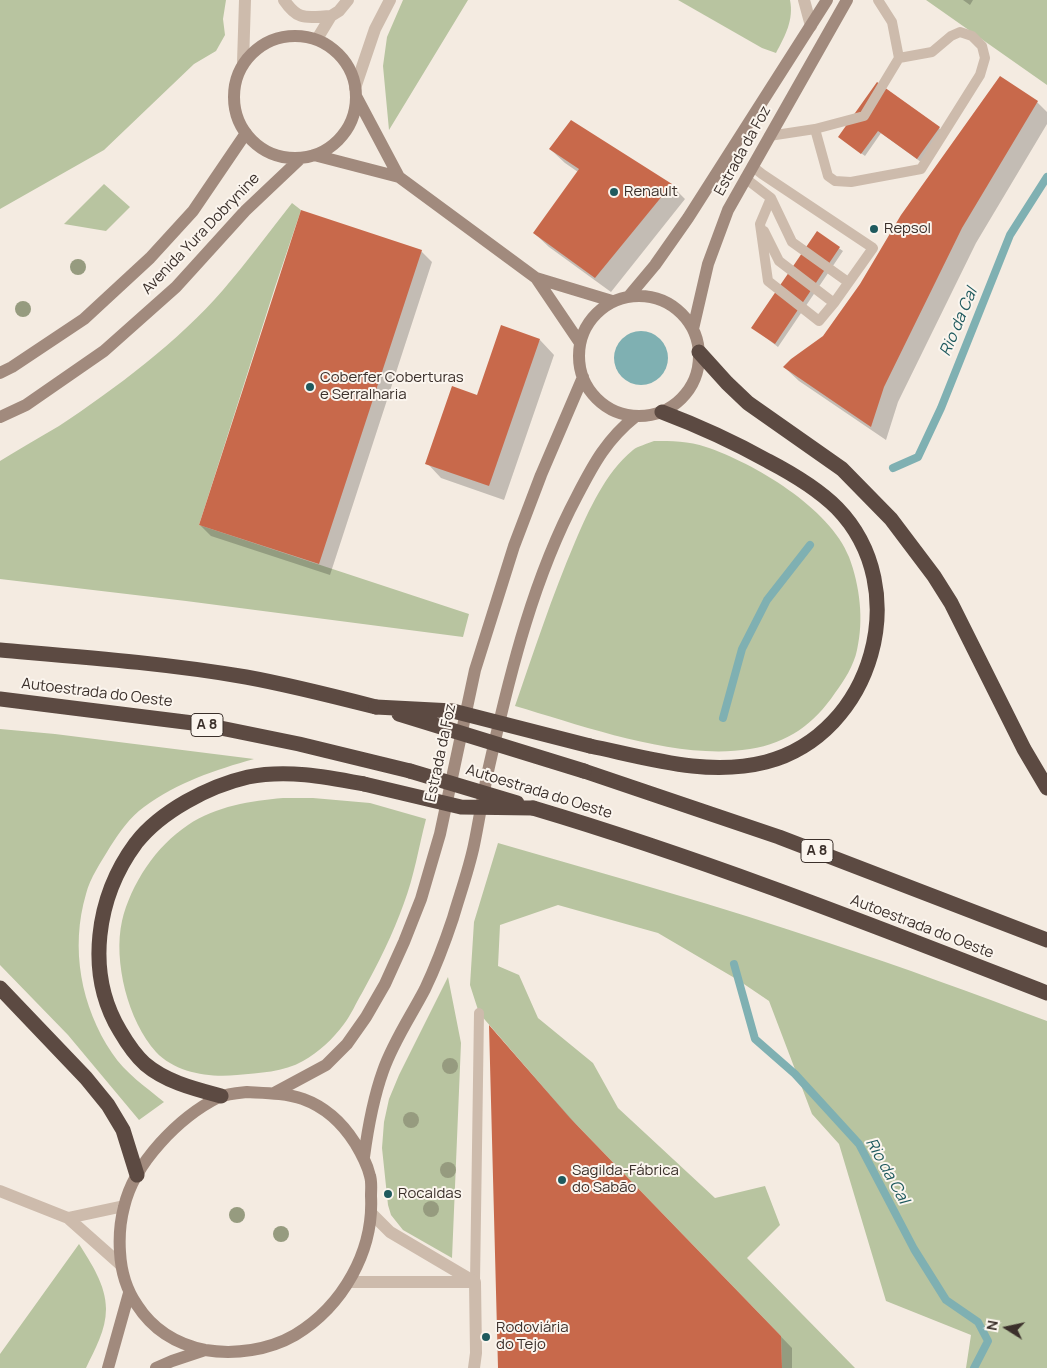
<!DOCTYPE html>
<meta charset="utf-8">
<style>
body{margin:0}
#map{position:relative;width:1047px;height:1368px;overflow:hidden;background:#f4ebe1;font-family:Manrope,sans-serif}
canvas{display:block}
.north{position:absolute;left:982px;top:1303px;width:50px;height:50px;-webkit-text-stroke:4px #fbf5ee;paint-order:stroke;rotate:280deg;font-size:14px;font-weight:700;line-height:20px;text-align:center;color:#3b302b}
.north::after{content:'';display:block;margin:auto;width:18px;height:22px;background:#3b302b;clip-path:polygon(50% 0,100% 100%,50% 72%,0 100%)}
</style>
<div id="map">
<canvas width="1047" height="1368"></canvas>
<div class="north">N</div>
</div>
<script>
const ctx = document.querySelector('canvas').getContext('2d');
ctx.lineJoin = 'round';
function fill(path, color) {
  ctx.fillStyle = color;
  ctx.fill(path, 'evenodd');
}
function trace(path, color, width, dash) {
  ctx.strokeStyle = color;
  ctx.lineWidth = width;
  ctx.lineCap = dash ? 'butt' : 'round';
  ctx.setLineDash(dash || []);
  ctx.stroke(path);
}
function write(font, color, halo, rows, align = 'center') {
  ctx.font = font + ' Manrope,sans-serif';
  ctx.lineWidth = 4;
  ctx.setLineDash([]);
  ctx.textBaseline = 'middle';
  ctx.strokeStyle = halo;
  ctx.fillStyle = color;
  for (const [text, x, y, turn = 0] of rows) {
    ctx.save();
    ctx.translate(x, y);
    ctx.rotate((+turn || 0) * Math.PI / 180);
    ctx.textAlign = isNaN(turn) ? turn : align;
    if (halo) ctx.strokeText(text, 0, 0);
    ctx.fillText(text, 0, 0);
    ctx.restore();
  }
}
const green = new Path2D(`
 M0,0H226L223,19L225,35L216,51L194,64L104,150L0,209Z
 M403,0H468L389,130L383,66L387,37Z
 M678,0H790C794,20 785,36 776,53L762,48Z
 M926,0H1047V86V85Z
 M104,184L130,207L106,231L64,224Z
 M292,203L301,210L275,287L199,525L469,614L463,637L186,601L0,579V461C19,449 39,438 59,426C115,389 179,341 223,290C247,262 269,232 292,203Z
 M654,441C671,441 689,441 706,447C754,463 830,508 849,557C860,586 864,620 857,650C854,665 844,681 835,693C814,724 788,743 750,749C678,761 584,726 515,706C534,651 552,596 575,542C589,510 605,473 633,450C638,446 647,444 654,441Z
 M0,729L55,734L254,759C215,770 178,782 144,807C130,817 119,833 110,847C101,862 90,878 86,894C70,948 81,1007 112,1053C125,1073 146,1087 164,1102L139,1120L68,1035L0,965Z
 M283,798H313L370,803L426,819C419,846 414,877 404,903C393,934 378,964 362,993C356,1003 351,1015 344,1024C333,1039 319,1052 303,1061C284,1072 259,1073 237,1075C210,1078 176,1073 156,1052C128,1021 113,961 122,921C131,884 156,846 188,825C216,806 251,801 283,798Z
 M498,843C609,875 720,906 829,943C902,967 975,994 1047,1021V1368H966L971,1335L886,1301L839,1144L812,1114L769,1001L738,980L658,933L558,905L500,925L498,966L519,975L538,1018L593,1063L618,1108L715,1198L765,1186L780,1225L747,1258L855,1368H782L781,1336L570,1118L479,1013L470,985L474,922Z
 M448,977L461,1043L452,1258L403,1230L391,1215L388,1205L382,1148L384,1122L389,1099L399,1075Z
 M79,1244C91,1263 106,1285 106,1309C106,1330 95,1349 86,1368H0V1354Z`);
const water = new Path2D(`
 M614 358a27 27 0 1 1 54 0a27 27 0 1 1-54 0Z`);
const shadow = new Path2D(`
 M963,0H973L970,5Z
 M878,83L939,128L946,135L925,165L881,133L865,156L843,140Z
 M1037,102L1047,112V124L976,243L898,402L886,440L799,381L784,367L823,337L861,285Z
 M550,149L671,185L685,199L611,292L549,247L534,233L578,172L565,163Z
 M817,233L843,251L778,347L753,328Z
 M421,251L432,262L330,575L211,536L200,525Z
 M540,340L554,355L504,500L441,478L427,463L478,396Z
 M491,1028L581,1130L792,1348V1368H499Z`);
const stream = new Path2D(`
 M893,468L918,457L941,408L1010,235L1047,177
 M723,718L742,649L767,600L810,545
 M734,964L755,1039L795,1074L859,1144L914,1249L946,1300L978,1322L988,1341L974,1368`);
const building = new Path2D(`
 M1000,76L1038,101L962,228L884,387L871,427L783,367L791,359L823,336L860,284L901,215Z
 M877,82L940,127L917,159L878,131L861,154L838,137Z
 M571,120L672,184L595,278L533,233L579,169L549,149Z
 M301,210L422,250L319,564L199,525Z
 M817,231L840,247L775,344L751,328Z
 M501,325L540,339L489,486L425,464L452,386L477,395Z
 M489,1025L570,1118L781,1336L782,1368H498Z`);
const service = new Path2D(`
 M815,129L828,176L835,181L851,182L921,169L980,75L985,58L982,46L972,36L960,32L951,36L932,52L899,58
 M769,136L815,129L864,116L899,58L892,22L878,0
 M745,178L771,198L760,224L768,281L819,321L834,303L873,248L762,174L752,166
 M771,198L792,242L848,282
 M764,231L779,261L834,303
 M475,1282L479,1013`);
const minor = new Path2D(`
 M284,0C299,22 307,17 331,16
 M804,0L811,26
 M317,39L331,16L339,11L348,0
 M243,63L245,0
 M355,88L375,29L390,0
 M0,1191L68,1218L121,1265
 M372,1214L390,1232L473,1281
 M68,1218L124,1206
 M349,1282H475
 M474,1368L476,1353L475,1282`);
const secondary = new Path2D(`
 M234 97a61 61 0 1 1 122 0a61 61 0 1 1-122 0Z
 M356,96L399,177
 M314,155L399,177L536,278L580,343
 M536,278L612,301
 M579 356a60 60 0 1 1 120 0a60 60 0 1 1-120 0Z
 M629,296L655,265L688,218L827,0
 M693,329L708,264L728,210L847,0
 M0,373L12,367L84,319L150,258L193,211L246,133
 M0,417L26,405L104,351L176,287L245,211L301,158
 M247,1092C266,1093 285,1093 303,1099C325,1107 343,1124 355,1143C361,1153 367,1163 370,1176C372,1182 371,1189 371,1196C374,1251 343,1306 295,1335C269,1350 235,1355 205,1350C176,1344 153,1330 137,1305C126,1289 121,1271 120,1252C119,1237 120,1222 124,1207C134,1163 179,1117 219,1097C227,1094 238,1093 247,1092Z
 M274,1093L326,1065L347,1044L366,1017L385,984L404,942L421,899L440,834L475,670L514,546L541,475L583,377
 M364,1157C368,1127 373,1099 383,1071C393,1042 411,1016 425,989C436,966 445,942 453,918C460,894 469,869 474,845C480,816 484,787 491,758C511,669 534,577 577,496C594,463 607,439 636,416
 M108,1368L129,1293
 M156,1368L172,1361L205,1350`);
const motorway = new Path2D(`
 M699,352L727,383L748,403L842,469L891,519L934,576L951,603L1024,749L1047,788
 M0,650C82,657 165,663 246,677C290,685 333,696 376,707
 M0,699L201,724L299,744L410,771
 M590,746C648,758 707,777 766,762C873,734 915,588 837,508C817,488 793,474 768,461C734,442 699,426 662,412
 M584,771L779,837L1047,940
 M533,808C708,860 877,927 1047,993
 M0,988L86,1078L108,1105L123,1130L137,1175
 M221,1096C195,1089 166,1082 145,1064C135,1055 127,1043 120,1031C85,973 96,897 136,843C161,811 209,786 248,777C287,769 327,777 364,784`);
const motorwayBridge = new Path2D(`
 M376,707L453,711L590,746
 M399,714L584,771
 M410,771L517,803
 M364,784L461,807L533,808`);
const trees = [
 [78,267],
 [23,309],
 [450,1066],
 [411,1120],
 [448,1170],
 [431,1209],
 [237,1215],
 [281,1234]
];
const markers = [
 [614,192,5,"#1f5a5e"],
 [874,229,5,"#1f5a5e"],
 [310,387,5,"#1f5a5e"],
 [562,1180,5,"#1f5a5e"],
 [388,1194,5,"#1f5a5e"],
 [486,1337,5,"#1f5a5e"]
];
const shields = [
 [207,725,32],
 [817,851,32]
];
const shieldNames = [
 ["A 8",207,725],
 ["A 8",817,851]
];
const streetNames = [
 ["Estrada da Foz",743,151,-61],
 ["Avenida Yura Dobrynine",201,234,-46],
 ["Autoestrada do Oeste",97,693,7],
 ["Estrada da Foz",441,753,-78],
 ["Autoestrada do Oeste",539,792,17],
 ["Autoestrada do Oeste",922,927,21]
];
const poiNames = [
 ["Renault",624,192],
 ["Repsol",884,229],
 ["Coberfer Coberturas",320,378],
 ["e Serralharia",320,395],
 ["Sagilda-Fábrica",572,1171],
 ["do Sabão",572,1188],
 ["Rocaldas",398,1194],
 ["Rodoviária",496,1328],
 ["do Tejo",496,1345]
];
const waterNames = [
 ["Rio da Cal",959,322,-67],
 ["Rio da Cal",887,1171,61]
];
fill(green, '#b8c4a0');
fill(water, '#7fb0b2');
fill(shadow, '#0003');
trace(stream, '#7fb0b2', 8);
fill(building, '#c8694b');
trace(service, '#cdbbac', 10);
trace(minor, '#cdbbac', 12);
trace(secondary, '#a18a7d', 12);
trace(motorway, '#5c4a42', 15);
trace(motorwayBridge, '#5c4a42', 15);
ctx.fillStyle = '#969b7f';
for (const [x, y] of trees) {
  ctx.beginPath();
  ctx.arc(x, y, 8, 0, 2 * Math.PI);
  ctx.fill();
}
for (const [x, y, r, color] of markers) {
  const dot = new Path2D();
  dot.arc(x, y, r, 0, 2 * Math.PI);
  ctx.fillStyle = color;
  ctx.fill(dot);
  trace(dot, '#fbf5ee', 2);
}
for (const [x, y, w] of shields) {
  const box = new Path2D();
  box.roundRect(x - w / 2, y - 11.5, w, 23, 4);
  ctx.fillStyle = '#fbf5ee';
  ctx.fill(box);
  trace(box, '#3b302b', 1);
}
write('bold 14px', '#3b302b', null, shieldNames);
write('15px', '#3b302b', '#fbf5ee', streetNames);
write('15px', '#3b302b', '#fbf5ee', poiNames, 'left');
write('italic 16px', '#1f5a5e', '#fbf5ee', waterNames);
</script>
